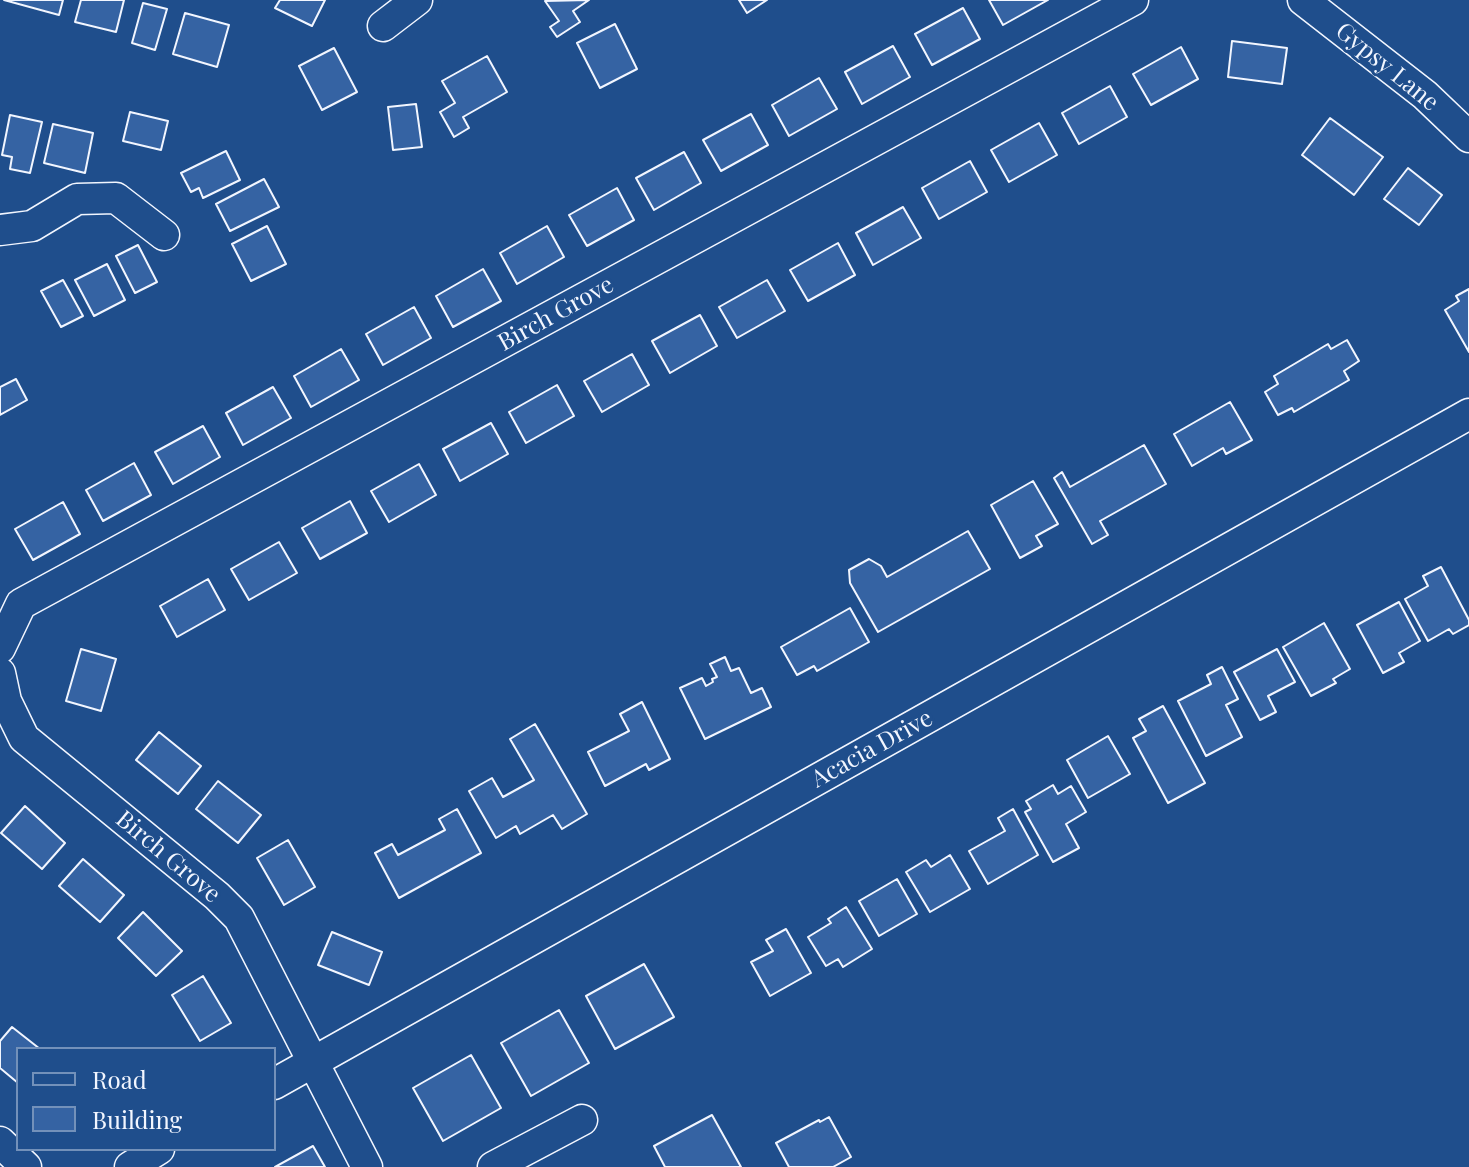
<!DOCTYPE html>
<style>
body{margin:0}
#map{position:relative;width:1469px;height:1167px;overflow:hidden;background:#1f4e8c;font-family:"Playfair Display",serif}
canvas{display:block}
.legend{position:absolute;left:16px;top:1047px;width:260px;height:104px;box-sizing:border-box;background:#1f4e8c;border:2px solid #7391ba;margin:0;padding:10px 14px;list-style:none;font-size:24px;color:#f2f6ff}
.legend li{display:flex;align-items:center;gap:16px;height:40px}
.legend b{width:40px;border:2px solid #7391ba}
</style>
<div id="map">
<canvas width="1469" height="1167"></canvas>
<ul class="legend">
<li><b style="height:10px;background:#1f4e8c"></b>Road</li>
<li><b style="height:22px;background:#3563a3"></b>Building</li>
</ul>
</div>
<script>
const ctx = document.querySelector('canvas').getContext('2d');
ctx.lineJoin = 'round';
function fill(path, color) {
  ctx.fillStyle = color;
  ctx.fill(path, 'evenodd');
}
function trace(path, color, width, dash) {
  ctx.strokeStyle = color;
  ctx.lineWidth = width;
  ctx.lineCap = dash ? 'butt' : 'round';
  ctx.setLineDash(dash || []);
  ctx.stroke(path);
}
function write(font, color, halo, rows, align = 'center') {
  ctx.font = font + ' "Playfair Display",serif';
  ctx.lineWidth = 6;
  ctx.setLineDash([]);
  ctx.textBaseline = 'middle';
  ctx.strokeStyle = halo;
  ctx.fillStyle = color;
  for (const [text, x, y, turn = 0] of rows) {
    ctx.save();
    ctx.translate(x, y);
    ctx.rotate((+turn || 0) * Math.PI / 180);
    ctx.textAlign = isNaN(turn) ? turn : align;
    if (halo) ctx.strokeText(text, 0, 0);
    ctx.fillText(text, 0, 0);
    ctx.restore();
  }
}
const building = new Path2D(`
 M4,0H63L59,15Z
 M81,0H124L116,32L75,22Z
 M280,0H325L312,26L275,8Z
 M589,0L573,11L580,22L557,37L550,27L559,21L545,1Z
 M739,0H767L747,13Z
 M989,0H1048L1003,25Z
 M143,3L167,9L155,50L132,43Z
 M963,8L980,39L932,65L915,34Z
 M185,13L229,25L217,67L173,54Z
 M615,24L637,69L600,88L577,43Z
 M1232,41L1287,48L1282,84L1228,77Z
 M893,46L910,77L862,104L845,72Z
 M1181,47L1198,79L1151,105L1133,74Z
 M334,48L357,92L322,110L299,66Z
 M487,56L507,92L463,117L469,128L454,137L440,112L455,103L442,81Z
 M819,78L837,109L789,136L772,105Z
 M1110,86L1127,117L1079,144L1062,113Z
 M416,104L422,147L393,150L388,107Z
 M130,112L168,121L161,150L123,141Z
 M751,114L768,145L721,171L703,140Z
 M10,115L42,122L30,173L10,169L12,157L2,155Z
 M1330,118L1383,157L1354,195L1302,155Z
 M1039,123L1057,155L1009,182L991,150Z
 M53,124L93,133L85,173L44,163Z
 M226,151L240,180L203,198L199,188L191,192L181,173Z
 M684,152L701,183L654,210L636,178Z
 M970,161L987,192L939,219L922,188Z
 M1408,168L1442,195L1419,225L1384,199Z
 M264,179L279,207L230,231L216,204Z
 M617,188L634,220L587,246L569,215Z
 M903,207L921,238L873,265L856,233Z
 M267,226L286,264L251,281L232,244Z
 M547,226L564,257L517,284L500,253Z
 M838,243L855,275L808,301L790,270Z
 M138,245L157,282L135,293L116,256Z
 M107,264L125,300L94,316L75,280Z
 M483,269L501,301L453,327L436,296Z
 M63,280L83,316L61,327L41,291Z
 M767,280L785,311L737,338L719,307Z
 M1469,289V352L1445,310L1459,301L1456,296Z
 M414,307L431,338L383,365L366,334Z
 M700,315L717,346L670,373L652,341Z
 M1347,340L1359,361L1344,371L1349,380L1294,412L1292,408L1278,415L1265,392L1278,384L1274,376L1328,344L1331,349Z
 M341,349L359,380L311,407L294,376Z
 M632,354L649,385L602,412L584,381Z
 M16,379L27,400L0,415V387Z
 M557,385L574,416L526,443L509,412Z
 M273,387L291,418L243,445L226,413Z
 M1230,402L1252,440L1226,454L1223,448L1192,466L1174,434Z
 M491,423L508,454L460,481L443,449Z
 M203,426L220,457L173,484L155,452Z
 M1144,445L1166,484L1100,521L1108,535L1092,544L1054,478L1062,472L1070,487Z
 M134,463L151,495L103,521L86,490Z
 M419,464L436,495L389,522L371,491Z
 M1033,481L1058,524L1036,536L1042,546L1020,558L991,505Z
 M350,501L367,533L320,559L302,528Z
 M63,502L80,534L33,560L15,529Z
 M968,531L990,569L878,632L850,583L849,570L869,559L881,566L887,577Z
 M279,542L297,573L249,600L231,569Z
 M1441,567L1469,620V625L1453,634L1449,629L1428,641L1405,599L1428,586L1423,576Z
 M208,579L225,610L177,637L160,606Z
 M1399,602L1420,641L1399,653L1404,662L1383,673L1357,625Z
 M850,608L869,642L817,671L814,666L797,675L781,647Z
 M1324,623L1350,669L1333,679L1336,683L1311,696L1283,647Z
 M81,649L116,659L101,711L66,701Z
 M1277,649L1295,682L1268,696L1276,712L1260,720L1234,672Z
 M725,657L731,671L739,668L751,693L762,688L771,707L705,739L680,688L702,678L706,686L713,682L712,679L717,677L710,664Z
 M1222,667L1238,699L1226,705L1242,737L1206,756L1178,701L1211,684L1207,675Z
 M642,702L670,759L649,770L646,764L605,786L588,752L629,731L620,714Z
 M1163,706L1205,783L1168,803L1133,738L1146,731L1139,719Z
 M535,724L587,814L562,829L553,815L520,834L516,826L496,838L469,791L492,778L503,797L534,780L510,739Z
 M159,732L201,766L178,794L136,760Z
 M1108,736L1130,774L1088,798L1067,760Z
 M218,781L261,815L238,843L196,809Z
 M1053,785L1058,794L1071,786L1086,812L1066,824L1079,848L1053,862L1025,812L1031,809L1026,801Z
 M25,806L65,843L42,869L1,833Z
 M457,809L481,853L399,898L375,853L392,844L398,855L445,830L439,819Z
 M1013,809L1038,855L988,884L969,851L1005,831L998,818Z
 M288,840L315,887L284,905L257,858Z
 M950,855L970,889L930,912L906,872L926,860L931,867Z
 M83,859L124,895L100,922L59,886Z
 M897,879L917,914L879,936L859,901Z
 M846,907L872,949L843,967L838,959L826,966L808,937L831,923L828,919Z
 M143,912L182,951L156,976L118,938Z
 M786,929L811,973L770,996L751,962L773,951L766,940Z
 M332,932L382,952L369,985L318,965Z
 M644,964L674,1017L615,1049L586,996Z
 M203,976L231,1023L200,1041L172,995Z
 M559,1010L589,1063L531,1096L501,1043Z
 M12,1027L40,1049H18V1083L0,1068V1041Z
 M471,1055L501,1108L443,1141L413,1088Z
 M712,1115L741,1167H665L654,1146Z
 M829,1117L851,1157L833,1167H789L776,1143L819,1120L820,1122Z
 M313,1146L325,1167H275Z`);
const street = new Path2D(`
 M1303,0L1425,95L1469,137
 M383,26L417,0
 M0,230L32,226L77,199L116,198L164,235
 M0,648L21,604L1133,0
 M0,673L6,701L24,738L217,896L239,918L367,1167
 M274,1084L1469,414
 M0,1142L26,1167
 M130,1167L159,1149
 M493,1167L582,1120`);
const streetNames = [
 ["Gypsy Lane",1387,67,39],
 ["Birch Grove",556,314,-29],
 ["Acacia Drive",872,749,-29],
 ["Birch Grove",168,857,40]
];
fill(building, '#3563a3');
trace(building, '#f2f6ff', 2);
trace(street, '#f2f6ff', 33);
trace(street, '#1f4e8c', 30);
write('24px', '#f2f6ff', '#1f4e8c', streetNames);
</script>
